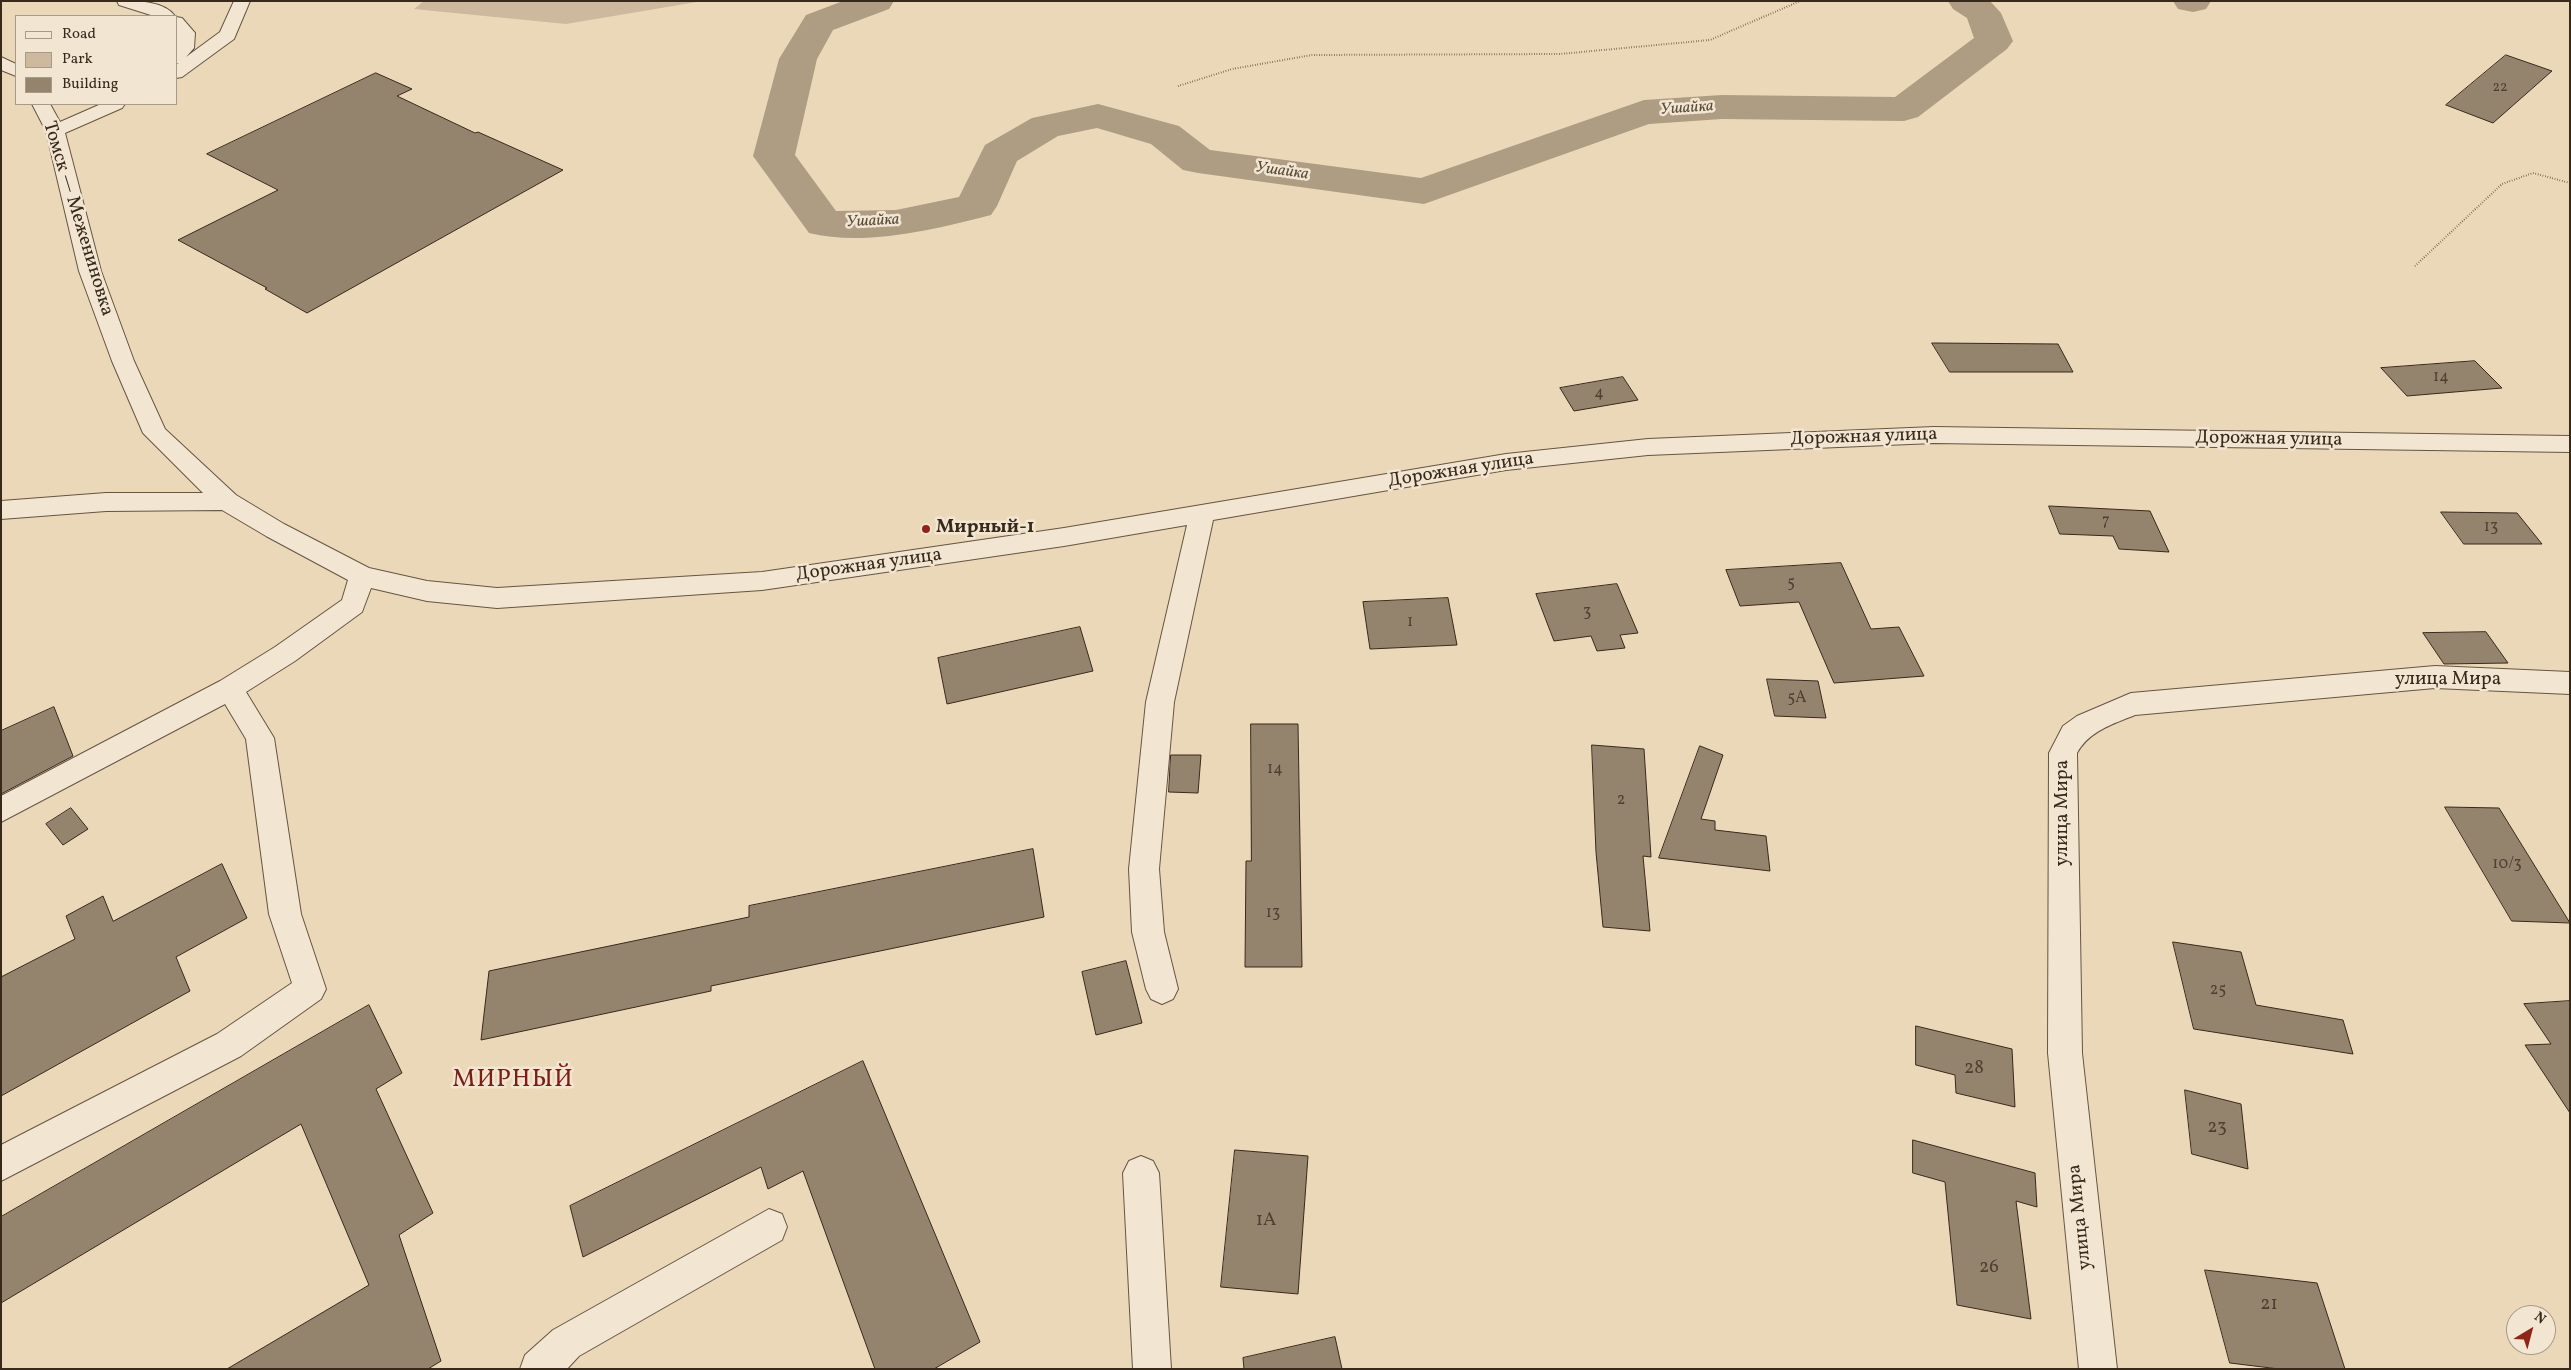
<!DOCTYPE html>
<meta charset="utf-8">
<style>
body{margin:0}
#map{position:relative;width:2571px;height:1370px;overflow:hidden;background:#ebd8b9;font-family:Vollkorn,serif}
canvas{display:block}
.frame{position:absolute;inset:0;border:2px solid #38291b;pointer-events:none}
.legend{position:absolute;left:15px;top:15px;width:162px;height:90px;box-sizing:border-box;background:#f2e6d2;border:1px solid #a89a89;margin:0;padding:6px 9px;list-style:none;font-size:15px;color:#38291b}
.legend li{display:flex;align-items:center;gap:10px;height:25px}
.legend b{width:25px;border:1px solid #a89a89}
.north{position:absolute;left:2506px;top:1305px;width:50px;height:50px;box-sizing:border-box;background:#f2e6d2;border:1px solid #a89a89;border-radius:50%;rotate:37deg;font-size:14px;font-weight:700;line-height:20px;text-align:center;color:#38291b}
.north::after{content:'';display:block;margin:auto;width:18px;height:22px;background:#8f2418;clip-path:polygon(50% 0,100% 100%,50% 72%,0 100%)}
</style>
<div id="map">
<canvas width="2571" height="1370"></canvas>
<div class="frame"></div>
<ul class="legend">
<li><b style="height:6px;background:#f2e6d2"></b>Road</li>
<li><b style="height:14px;background:#cdba9e"></b>Park</li>
<li><b style="height:14px;background:#95846d"></b>Building</li>
</ul>
<div class="north">N</div>
</div>
<script>
const ctx = document.querySelector('canvas').getContext('2d');
ctx.lineJoin = 'round';
function fill(path, color) {
  ctx.fillStyle = color;
  ctx.fill(path, 'evenodd');
}
function trace(path, color, width, dash) {
  ctx.strokeStyle = color;
  ctx.lineWidth = width;
  ctx.lineCap = dash ? 'butt' : 'round';
  ctx.setLineDash(dash || []);
  ctx.stroke(path);
}
function write(font, color, halo, rows, align = 'center') {
  ctx.font = font + ' Vollkorn,serif';
  ctx.lineWidth = 5;
  ctx.setLineDash([]);
  ctx.textBaseline = 'middle';
  ctx.strokeStyle = halo;
  ctx.fillStyle = color;
  for (const [text, x, y, turn = 0] of rows) {
    ctx.save();
    ctx.translate(x, y);
    ctx.rotate((+turn || 0) * Math.PI / 180);
    ctx.textAlign = isNaN(turn) ? turn : align;
    if (halo) ctx.strokeText(text, 0, 0);
    ctx.fillText(text, 0, 0);
    ctx.restore();
  }
}
const green = new Path2D(`
 M424,1H703L566,24L414,9Z`);
const river = new Path2D(`
 M843,1H894L889,9L833,30L817,59L795,155L836,211L896,210L959,197L985,145L1032,118L1098,104L1179,126L1210,150L1421,178L1644,100L1722,95L1895,97L1974,38L1967,18L1953,9L1948,1H1990L2001,13L2013,41L2007,49L1918,117L1904,121L1722,119L1649,124L1424,204L1198,173L1183,170L1151,144L1097,128L1058,136L1017,161L997,206L991,215C936,229 865,247 809,233L753,156L779,59L806,15Z
 M2173,1H2211L2206,9L2193,12L2178,9Z`);
const building = new Path2D(`
 M2506,55L2552,71L2493,123L2446,105Z
 M376,73L412,89L397,96L475,133L478,132L563,170L307,313L265,289L267,288L178,240L278,190L207,154Z
 M1932,343L2058,344L2073,372H1950Z
 M2475,361L2502,388L2407,396L2381,368Z
 M1623,377L1638,400L1574,411L1560,388Z
 M2049,506L2150,511L2169,552L2119,549L2113,536L2060,534Z
 M2441,512L2517,513L2542,544H2464Z
 M1841,563L1871,629L1899,627L1924,676L1834,683L1799,602L1740,606L1726,570Z
 M1617,584L1638,633L1620,635L1625,648L1597,651L1591,636L1554,641L1536,594Z
 M1448,598L1457,645L1370,649L1363,602Z
 M1080,627L1093,671L947,704L938,658Z
 M2486,632L2508,663L2444,664L2423,633Z
 M1767,679L1818,681L1826,718L1775,716Z
 M54,707L73,756L1,794V731Z
 M1251,724H1298L1302,967H1245L1246,861H1251Z
 M1592,745L1644,749L1651,857L1643,856L1650,931L1603,927L1596,852Z
 M1700,746L1723,755L1701,819L1715,821V830L1766,836L1770,871L1659,858Z
 M1171,755H1201L1198,793L1169,792Z
 M2445,807L2499,808L2570,923L2512,921Z
 M71,808L88,829L63,845L46,824Z
 M1033,849L1044,917L711,986V991L481,1040L489,971L749,917V906Z
 M222,864L247,918L176,957L190,991L1,1096V977L75,939L66,916L103,896L113,921Z
 M2173,942L2241,952L2256,1005L2343,1020L2353,1054L2194,1029Z
 M1126,961L1142,1023L1096,1035L1082,972Z
 M2570,1001V1113L2525,1045L2551,1044L2524,1004Z
 M369,1005L402,1073L376,1089L433,1213L399,1235L441,1361L428,1369H227L369,1285L301,1124L1,1303V1217Z
 M1916,1026L2012,1049L2015,1107L1956,1093L1955,1075L1916,1065Z
 M863,1061L980,1342L934,1369H875L803,1171L768,1189L761,1167L583,1257L570,1206Z
 M2185,1090L2241,1104L2248,1169L2192,1154Z
 M1913,1140L2035,1173L2037,1207L2016,1201L2031,1319L1957,1305L1945,1182L1913,1173Z
 M1235,1150L1308,1156L1298,1294L1221,1287Z
 M2205,1270L2317,1283L2345,1369H2279L2230,1363Z
 M1335,1337L1342,1369H1244L1243,1358Z`);
const path = new Path2D(`
 M1178,86L1232,69L1312,55L1560,54L1710,40L1800,1
 M2415,266L2502,184L2533,173L2570,183`);
const minor = new Path2D(`
 M117,1C135,1 163,0 175,16H154L119,5Z
 M234,1H250L234,39L182,77L176,78V64L179,63H176V17L182,18L195,33L194,48L186,57L220,32Z
 M1,57L16,64V76L1,70Z
 M32,104H50L60,122L101,104H125L122,108L65,133L101,271L134,361L165,429L236,495L284,524L369,568L427,581L497,588L762,572L1064,528L1506,454L1648,439L1934,427L2570,436V452L1934,443L1648,455L1506,470L1213,520L1174,702L1159,869L1164,932L1178,989L1173,999L1162,1004L1151,999L1146,989L1132,932L1129,869L1146,702L1187,525L1064,546L762,590L497,608L427,601L371,588L362,612L295,661L246,692L274,738L301,914L326,989L321,999L241,1056L1,1181V1145L217,1034L292,983L269,914L246,739L225,704L1,822V796L220,681L275,647L342,600L348,580L266,536L222,510L106,511L1,519V501L106,493H203L143,433L112,361L79,271L46,131Z
 M2435,666L2570,672V694L2435,688L2135,715C2113,724 2089,731 2077,753L2082,1053L2117,1369H2079L2048,1053L2049,753L2063,726L2077,716L2131,693Z
 M1141,1156L1153,1161L1159,1173L1171,1369H1133L1123,1173L1129,1161Z
 M769,1209L782,1214L787,1227L782,1240L579,1356L567,1369H520L525,1355L553,1330Z`);
const markers = [
 [926,529,5,"#8f2418"]
];
const farNumbernames = [
 ["22",2500,88]
];
const farWaternames = [
 ["Ушайка",1687,109,-4],
 ["Ушайка",1282,172,8],
 ["Ушайка",873,222,-3]
];
const numberNames = [
 ["14",2441,378],
 ["4",1599,394],
 ["7",2106,522],
 ["13",2491,528],
 ["5",1791,584],
 ["3",1587,613],
 ["1",1410,623],
 ["5А",1797,699],
 ["14",1275,770],
 ["2",1621,801],
 ["10/3",2507,865],
 ["13",1273,914],
 ["25",2218,991]
];
const streetNames = [
 ["Томск — Межениновка",77,219,73],
 ["Дорожная улица",1864,438,-2],
 ["Дорожная улица",2269,440,1],
 ["Дорожная улица",1461,471,-9],
 ["Дорожная улица",869,566,-8],
 ["улица Мира",2448,681],
 ["улица Мира",2064,813,-90],
 ["улица Мира",2081,1217,-96]
];
const poiNames = [
 ["Мирный-1",936,529]
];
const nearNumbernames = [
 ["28",1974,1070],
 ["23",2217,1129],
 ["1А",1266,1222],
 ["26",1989,1269],
 ["21",2269,1306]
];
const nearQuarternames = [
 ["МИРНЫЙ",513,1081]
];
fill(green, '#cdba9e');
fill(river, '#ae9c83');
fill(building, '#95846d');
trace(building, '#38291b', 1);
trace(minor, '#655542', 2);
trace(path, '#38291b', 2, [0.5, 2]);
fill(minor, '#f2e6d2');
for (const [x, y, r, color] of markers) {
  const dot = new Path2D();
  dot.arc(x, y, r, 0, 2 * Math.PI);
  ctx.fillStyle = color;
  ctx.fill(dot);
  trace(dot, '#f2e6d2', 2);
}
write('14px', '#4f4030', null, farNumbernames);
write('italic 16px', '#5b4c3a', '#f2e6d2', farWaternames);
write('16px', '#4f4030', null, numberNames);
write('19px', '#38291b', '#f2e6d2', streetNames);
write('bold 19px', '#38291b', '#f2e6d2', poiNames, 'left');
write('19px', '#4f4030', null, nearNumbernames);
ctx.letterSpacing = '1px';
write('25px', '#7a1f14', '#f2e6d2', nearQuarternames);
ctx.letterSpacing = '0px';
</script>
